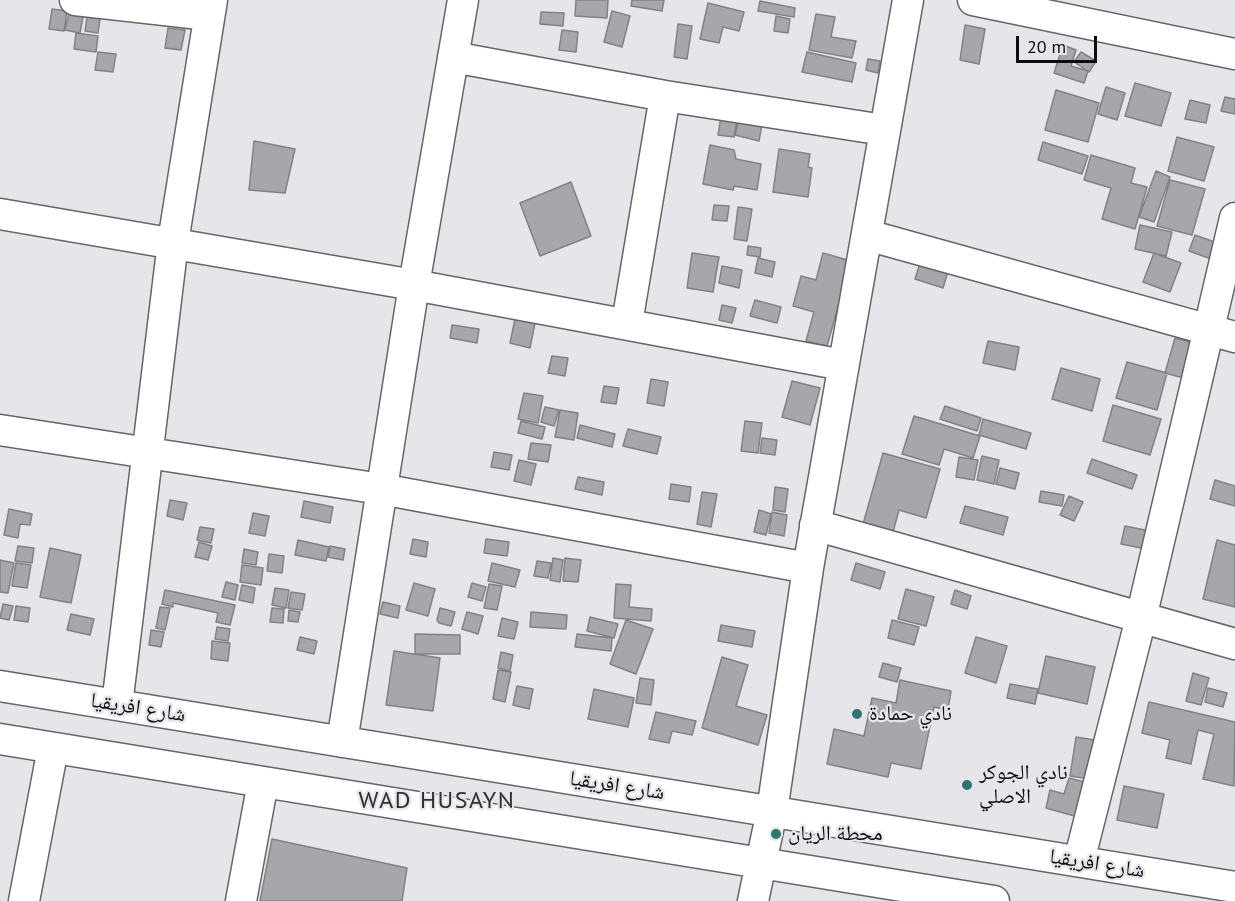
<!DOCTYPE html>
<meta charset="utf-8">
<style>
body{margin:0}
#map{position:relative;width:1235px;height:901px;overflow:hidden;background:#e6e5ea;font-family:"PT Sans",sans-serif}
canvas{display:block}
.scale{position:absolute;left:1016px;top:36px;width:81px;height:27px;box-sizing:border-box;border:3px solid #0c0c0e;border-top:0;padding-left:8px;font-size:18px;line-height:21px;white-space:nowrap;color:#0c0c0e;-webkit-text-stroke:4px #e6e5ea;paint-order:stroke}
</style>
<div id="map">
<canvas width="1235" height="901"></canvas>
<div class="scale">20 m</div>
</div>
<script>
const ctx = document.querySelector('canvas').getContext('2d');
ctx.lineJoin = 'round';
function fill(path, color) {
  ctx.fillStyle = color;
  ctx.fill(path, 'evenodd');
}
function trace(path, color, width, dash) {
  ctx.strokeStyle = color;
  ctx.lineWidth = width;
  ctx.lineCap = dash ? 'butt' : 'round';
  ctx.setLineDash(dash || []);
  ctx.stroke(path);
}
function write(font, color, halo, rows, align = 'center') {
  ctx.font = font + ' "PT Sans","Noto Naskh Arabic",sans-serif';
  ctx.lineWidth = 4.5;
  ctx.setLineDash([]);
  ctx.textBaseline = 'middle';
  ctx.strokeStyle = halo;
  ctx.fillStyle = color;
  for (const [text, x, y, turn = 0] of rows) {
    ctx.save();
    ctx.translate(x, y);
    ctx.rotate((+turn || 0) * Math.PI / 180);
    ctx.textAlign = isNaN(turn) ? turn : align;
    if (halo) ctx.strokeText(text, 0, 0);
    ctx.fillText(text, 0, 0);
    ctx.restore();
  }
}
const building = new Path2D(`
 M576,0H608L607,18L575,16Z
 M632,0H664L662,11L631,6Z
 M760,1L795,8L794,17L758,11Z
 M708,3L744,12L739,31L723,27L719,43L700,39Z
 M52,9L67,11L64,31L49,29Z
 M612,11L630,16L622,47L604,42Z
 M541,12L564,13L563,26L540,24Z
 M69,14L83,17L80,33L65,30Z
 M816,14L835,17L831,37L856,41L852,58L809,50Z
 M776,16L790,19L788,33L774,31Z
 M87,17L100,19L98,33L85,31Z
 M678,24L692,26L687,59L674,57Z
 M965,25L985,29L979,64L960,60Z
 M168,28L185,30L181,50L165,48Z
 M562,30L578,32L576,52L559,50Z
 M76,33L98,36L96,52L74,49Z
 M1063,45L1076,50L1071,66L1088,71L1084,83L1054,73Z
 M98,52L116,54L113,72L95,70Z
 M807,52L856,63L852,82L802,72Z
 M1081,52L1096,61L1089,72L1074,62Z
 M868,59L880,61L878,73L866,70Z
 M1135,83L1171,93L1161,126L1125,116Z
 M1106,87L1125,93L1117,120L1098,114Z
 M1056,90L1099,103L1088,142L1045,130Z
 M1225,97L1235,99V114L1221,111Z
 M1190,100L1210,105L1206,123L1185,119Z
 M721,117L737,120L734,137L718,135Z
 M739,119L762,124L759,141L735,135Z
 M1177,137L1214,147L1204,181L1168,171Z
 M254,141L295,149L285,193L249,190Z
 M1043,142L1088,156L1082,174L1038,160Z
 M710,145L734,150L736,159L761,164L757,190L734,186L733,190L703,184Z
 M779,149L810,154L808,167L812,168L808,197L773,192Z
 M1091,155L1135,168L1131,183L1147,187L1135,229L1102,219L1111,188L1084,180Z
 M1156,171L1170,177L1154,222L1139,217Z
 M1170,180L1205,189L1192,235L1157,226Z
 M571,182L591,236L540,256L520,203Z
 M714,205L729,206L727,221L712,220Z
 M738,207L752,209L747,241L734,239Z
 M1140,225L1172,232L1166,256L1135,249Z
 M1195,235L1220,244L1214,260L1189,251Z
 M748,246L761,248L760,257L747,255Z
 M692,253L719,257L713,292L687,288Z
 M823,253L851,261L827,346L806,341L814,312L793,306L801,276L816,280Z
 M1154,253L1181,263L1170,292L1143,282Z
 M758,258L775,262L772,277L755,273Z
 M921,260L949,268L943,288L915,279Z
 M722,266L742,270L739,288L719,283Z
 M755,300L781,307L777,323L750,316Z
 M722,305L736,308L732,323L719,320Z
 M515,319L535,323L530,348L510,343Z
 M452,325L479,329L477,343L450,338Z
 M1175,338L1197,344L1187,379L1165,373Z
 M988,341L1019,347L1015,370L983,363Z
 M552,356L568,358L565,376L548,373Z
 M1127,362L1167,373L1157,410L1116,398Z
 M1061,368L1100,379L1092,411L1052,399Z
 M651,379L668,382L664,406L647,403Z
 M792,381L820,388L810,425L782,417Z
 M604,386L619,388L616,404L601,402Z
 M524,393L543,396L538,423L518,419Z
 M1113,405L1161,419L1150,455L1103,441Z
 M945,406L981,418L977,431L940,419Z
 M545,407L559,410L554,426L541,422Z
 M560,410L578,413L574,440L555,437Z
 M914,416L980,436L973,458L944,449L939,465L902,454Z
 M983,419L1031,433L1026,449L979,435Z
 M521,421L545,427L542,439L518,433Z
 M745,421L762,423L758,453L741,451Z
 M580,425L615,434L612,447L577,438Z
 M628,429L661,437L657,454L623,446Z
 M762,438L777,440L775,455L760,453Z
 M531,443L551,445L548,462L528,459Z
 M494,452L512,455L509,470L491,467Z
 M883,453L940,469L926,518L899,510L890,543L860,535Z
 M982,456L999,460L994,484L977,480Z
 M959,457L978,460L974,480L956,477Z
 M1092,459L1137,475L1132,489L1087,473Z
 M519,460L536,464L531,485L514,481Z
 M1000,468L1019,473L1015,489L996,484Z
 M578,477L604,482L602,495L575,489Z
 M1215,480L1235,486V506L1210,499Z
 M671,484L691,487L689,502L669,499Z
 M775,487L788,489L785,512L773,510Z
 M1041,491L1064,495L1062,506L1039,502Z
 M702,492L717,494L711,527L697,524Z
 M1069,496L1083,502L1074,521L1060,515Z
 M170,500L187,503L183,520L167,516Z
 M304,501L333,507L330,523L301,517Z
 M965,506L1008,517L1003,535L960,523Z
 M9,509L32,514L30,525L20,524L18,538L4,535Z
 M759,510L771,514L766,535L754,532Z
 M772,512L787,515L784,536L769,533Z
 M253,513L269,516L265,536L249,533Z
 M1125,526L1150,531L1146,549L1121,544Z
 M200,527L214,529L211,543L197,540Z
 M413,539L428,542L426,557L410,554Z
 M486,539L509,542L507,556L484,553Z
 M298,540L329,547L326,561L295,555Z
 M1217,540L1235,545V607L1203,599Z
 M199,542L212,546L208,560L195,557Z
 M18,546L34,548L32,563L15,561Z
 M330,546L345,549L343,560L328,557Z
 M50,548L81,555L71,603L40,597Z
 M244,549L258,552L256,565L242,563Z
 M269,554L284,556L282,573L267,571Z
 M553,558L563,560L560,582L550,580Z
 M565,558L581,560L578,582L563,581Z
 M0,560L14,563L8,593L0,592Z
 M537,561L551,563L548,578L534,576Z
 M16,563L31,565L27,588L12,586Z
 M492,563L520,570L515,587L488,581Z
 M856,563L885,572L880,589L851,580Z
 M242,565L263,568L261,585L240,582Z
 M226,582L238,585L235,600L222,597Z
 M414,583L435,589L428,616L406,610Z
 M472,583L486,587L482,601L468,597Z
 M489,584L502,586L497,610L484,608Z
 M616,584L631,585L629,607L652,609L651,621L614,618Z
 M242,585L255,588L253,603L239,600Z
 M275,588L289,590L286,608L272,605Z
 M906,589L934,597L926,626L898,619Z
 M165,590L235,605L230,625L216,622L218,613L173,603V607L162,604Z
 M955,590L971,596L967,609L951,604Z
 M291,592L305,594L302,610L288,608Z
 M383,602L400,606L398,618L380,614Z
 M3,604L13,606L9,620L0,618Z
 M16,606L30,608L28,622L14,620Z
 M160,607L170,608L165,630L156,628Z
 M272,608L284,609L283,623L270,622Z
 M440,608L455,612L451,626L439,623L437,620Z
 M289,610L300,612L298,622L288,621Z
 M467,612L483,616L478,634L462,629Z
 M531,612L567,615L566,629L530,627Z
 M71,614L94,619L90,635L67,630Z
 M590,617L618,624L614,638L587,631Z
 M502,618L518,622L514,639L498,636Z
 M626,620L653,629L636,674L610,664Z
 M892,620L919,627L914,645L888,638Z
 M721,625L755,631L752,647L718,641Z
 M217,627L230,629L228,641L215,639Z
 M151,630L164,632L161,647L149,645Z
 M415,634L460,635V654H415Z
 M577,634L612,638L611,651L575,647Z
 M300,637L317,641L314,654L297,650Z
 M976,637L1007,646L996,683L965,673Z
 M212,641L230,643L228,661L211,659Z
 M394,651L440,658L433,711L386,705Z
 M501,652L513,655L510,671L498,668Z
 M1046,656L1095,667L1087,704L1038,693Z
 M722,657L748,665L736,706L767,715L758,745L702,728Z
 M883,663L901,668L897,682L879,677Z
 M498,670L511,672L505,702L493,699Z
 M1193,673L1209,678L1201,705L1186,701Z
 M640,678L654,680L651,705L636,703Z
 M900,680L951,691L948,710L934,707L921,769L891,763L888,777L827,764L834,729L864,736L872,698L896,703Z
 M1010,684L1038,689L1035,704L1007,698Z
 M517,686L533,689L529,709L513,705Z
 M1208,688L1227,693L1223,707L1205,702Z
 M594,689L634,698L628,727L588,719Z
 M1149,702L1235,722L1234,786L1203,779L1214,734L1198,730L1191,764L1166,758L1170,740L1142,733Z
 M656,712L696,721L692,735L672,731L669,743L649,739Z
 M1076,737L1095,740L1089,779L1070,776Z
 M1069,778L1088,783L1078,817L1046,808L1050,790L1064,794Z
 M1124,786L1164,794L1157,828L1117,820Z
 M272,839L407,868L402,901H260Z`);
const minor = new Path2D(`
 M75,0L209,15
 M973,0L1235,54
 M453,57L665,96L884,130
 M0,214L414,285L843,365
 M867,235L1235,337
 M627,323L665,96
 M0,430L381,489L808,568
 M815,525L1235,644
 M0,686L1235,887
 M117,705L173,242L212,0
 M0,739L994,901
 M342,742L414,285L463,0
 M1079,861L1141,618L1235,218
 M24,901L53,748
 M241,901L263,782
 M753,901L772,811L808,568L908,0`);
const markers = [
 [857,714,6,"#2d756f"],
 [967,785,6,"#2d756f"],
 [776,834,6,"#2d756f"]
];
const streetNames = [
 ["شارع افريقيا",138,708,9],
 ["شارع افريقيا",617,786,9],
 ["شارع افريقيا",1097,864,9]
];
const poiNames = [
 ["نادي حمادة",869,714],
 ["نادي الجوكر",979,773],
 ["الاصلي",979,797],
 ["محطة الريان",788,834]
];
const quarterNames = [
 ["WAD HUSAYN",437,801]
];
fill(building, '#a5a7ab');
trace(building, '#808286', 1.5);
trace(minor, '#66666a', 33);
trace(minor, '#fff', 30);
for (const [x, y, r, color] of markers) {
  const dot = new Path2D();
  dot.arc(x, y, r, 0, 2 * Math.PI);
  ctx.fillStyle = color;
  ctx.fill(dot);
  trace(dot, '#e6e5ea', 2);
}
write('21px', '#0c0c0e', '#e6e5ea', streetNames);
write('21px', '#0c0c0e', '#e6e5ea', poiNames, 'left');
ctx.letterSpacing = '1.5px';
write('24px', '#2f2f33', '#e6e5ea', quarterNames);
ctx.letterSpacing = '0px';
</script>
